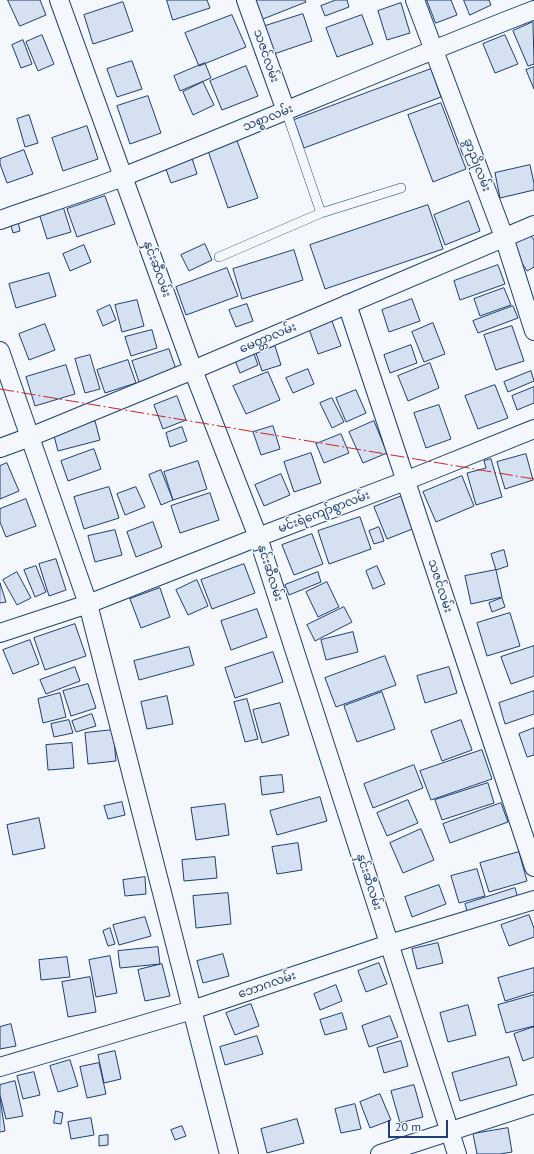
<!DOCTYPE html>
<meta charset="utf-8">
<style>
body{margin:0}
#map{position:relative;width:534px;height:1154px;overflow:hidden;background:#f4f7fb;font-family:"PT Sans",sans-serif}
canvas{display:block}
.scale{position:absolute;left:388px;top:1120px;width:60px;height:18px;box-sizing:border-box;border:2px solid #1d3f73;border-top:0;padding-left:5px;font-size:12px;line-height:14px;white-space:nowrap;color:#1d3f73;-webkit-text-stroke:3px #f4f7fb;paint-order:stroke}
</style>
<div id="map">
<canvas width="534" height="1154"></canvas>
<div class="scale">20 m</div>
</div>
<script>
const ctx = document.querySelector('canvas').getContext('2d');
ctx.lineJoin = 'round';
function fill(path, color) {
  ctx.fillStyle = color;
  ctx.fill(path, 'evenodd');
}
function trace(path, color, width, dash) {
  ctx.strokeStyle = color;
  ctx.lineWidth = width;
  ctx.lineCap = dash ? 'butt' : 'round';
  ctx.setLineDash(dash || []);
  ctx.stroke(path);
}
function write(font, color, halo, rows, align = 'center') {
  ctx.font = font + ' "PT Sans","Noto Sans Myanmar",sans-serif';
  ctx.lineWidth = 3;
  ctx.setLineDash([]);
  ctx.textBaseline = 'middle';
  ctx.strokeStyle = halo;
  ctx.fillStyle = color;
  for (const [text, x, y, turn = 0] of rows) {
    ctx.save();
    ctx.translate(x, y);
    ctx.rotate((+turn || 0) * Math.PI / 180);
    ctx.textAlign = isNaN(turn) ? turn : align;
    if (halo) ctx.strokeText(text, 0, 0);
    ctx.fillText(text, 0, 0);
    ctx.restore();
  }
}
const building = new Path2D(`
 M8,0H40L46,15L20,26Z
 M167,0H207L210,8L173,20Z
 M256,0H305L306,2L263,19Z
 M336,0H347L349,7L325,16L321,6Z
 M427,0H451L457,15L436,23Z
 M464,0H489L491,5L470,15Z
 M123,2L133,31L93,44L84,15Z
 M401,3L410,33L387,40L378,11Z
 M303,14L312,41L271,55L262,27Z
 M232,15L246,47L199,66L185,33Z
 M362,15L373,44L337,57L326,28Z
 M533,22L534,64L528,66L513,31Z
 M42,35L54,64L38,71L26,42Z
 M505,35L518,64L495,73L483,44Z
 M23,40L32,64L21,68L12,45Z
 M132,61L142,89L117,97L107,69Z
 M205,63L211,78L180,91L174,76Z
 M246,66L258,96L222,110L210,81Z
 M534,67V89L526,70Z
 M431,69L441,97L304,148L294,120Z
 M203,82L214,105L193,115L183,92Z
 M148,96L161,133L130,144L117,106Z
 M441,103L466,169L433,182L408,115Z
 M29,115L38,143L25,147L17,119Z
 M87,126L98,159L63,171L52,138Z
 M236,138L258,198L228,208L207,148Z
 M24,150L33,174L7,183L0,164V159Z
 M191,155L197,174L171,183L164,164Z
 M530,165L534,183V190L500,198L495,173Z
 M105,196L115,224L77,237L67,209Z
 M61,200L71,232L47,239L37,207Z
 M469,201L480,231L445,245L434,215Z
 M428,205L443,249L325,289L310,245Z
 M17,216L20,231L13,233L9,218Z
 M529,233L534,240V267L527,271L510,244Z
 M205,244L212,260L189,271L181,255Z
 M84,245L91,262L70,271L63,254Z
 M294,250L303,280L242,299L233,269Z
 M498,265L505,284L460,300L454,281Z
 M227,268L238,296L186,315L176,287Z
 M49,273L56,296L16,308L9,284Z
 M504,288L511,305L480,316L474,299Z
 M412,299L420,321L389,332L382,310Z
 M137,300L144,326L122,332L115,305Z
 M247,304L253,321L236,327L229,310Z
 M110,305L116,320L103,326L97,311Z
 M513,306L518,318L478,333L473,321Z
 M332,321L341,346L318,354L309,329Z
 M433,323L445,354L424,362L412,332Z
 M45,324L55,350L29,360L19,334Z
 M512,326L524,361L496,370L484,335Z
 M152,330L157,348L131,356L125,337Z
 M411,345L417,363L390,373L384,355Z
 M275,346L281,365L262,371L256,353Z
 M169,349L176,369L139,382L132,361Z
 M253,351L258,365L240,373L234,358Z
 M90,355L100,389L85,393L75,359Z
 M128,360L136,383L105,393L97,370Z
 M430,363L439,388L408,401L398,376Z
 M66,365L75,394L35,406L26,377Z
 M308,369L314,384L293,393L286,378Z
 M531,371L534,381L508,392L504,382Z
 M268,372L280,400L246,414L233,386Z
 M495,385L508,418L478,429L465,396Z
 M534,387V403L517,410L512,396Z
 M356,390L366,413L346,422L336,398Z
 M177,396L186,420L163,429L154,405Z
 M332,398L344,422L332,428L320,403Z
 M439,405L451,439L426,448L414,413Z
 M95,421L100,440L58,451L53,432Z
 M374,421L387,453L363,463L349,432Z
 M273,426L280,449L261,455L253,432Z
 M182,427L187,441L170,447L166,433Z
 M341,434L349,453L324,463L316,444Z
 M94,449L101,469L68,481L61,461Z
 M311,453L321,483L294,492L284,462Z
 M526,454L533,480L505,489L497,462Z
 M491,459L502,497L476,505L467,473L486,468L484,461Z
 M198,461L207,489L173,500L164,472Z
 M7,463L19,491L0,499V466Z
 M161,470L173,500L161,505L149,475Z
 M281,474L290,495L264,506L255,485Z
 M462,476L474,506L436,522L423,492Z
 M109,487L119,518L84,529L74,497Z
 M136,487L145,507L125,515L117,494Z
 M210,493L219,520L180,533L171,506Z
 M402,496L415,528L387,539L374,507Z
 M26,499L36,526L6,537L0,522V509Z
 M360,517L371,549L329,564L318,531Z
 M153,522L162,547L136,557L127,532Z
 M379,527L384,541L374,544L369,531Z
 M115,530L122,555L95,562L88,536Z
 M312,534L323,564L294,575L282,545Z
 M504,550L508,566L496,570L491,554Z
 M56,559L66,590L49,596L39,564Z
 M244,564L255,593L212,609L201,580Z
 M36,566L46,592L35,597L24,570Z
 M377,566L385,584L373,589L366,571Z
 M496,570L502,597L471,604L465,576Z
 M17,572L31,598L17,605L3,580Z
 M318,572L321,582L289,595L285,585Z
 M197,580L208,606L188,615L176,590Z
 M327,582L339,607L318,617L306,592Z
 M0,583L6,602L0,603Z
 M160,588L170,617L141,628L130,599Z
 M502,598L505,607L492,612L489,603Z
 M344,607L352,622L315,641L307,625Z
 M257,609L267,637L231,650L221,621Z
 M510,613L520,646L487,656L477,623Z
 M75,624L86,656L45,670L34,638Z
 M353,632L358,652L326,660L321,640Z
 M30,640L39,664L13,674L3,650Z
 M534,646V676L511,684L501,657Z
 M189,647L194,665L139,680L134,661Z
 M273,652L283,682L235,698L225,668Z
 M385,656L396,685L336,707L325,678Z
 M75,667L80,681L46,694L40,680Z
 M449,667L457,693L425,703L417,676Z
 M88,684L96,708L71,716L63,691Z
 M534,691V714L505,724L499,703Z
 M382,692L395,729L357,742L344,706Z
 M60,693L66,717L43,723L38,699Z
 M167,696L173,724L147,729L141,702Z
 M247,699L258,739L245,742L234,702Z
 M280,703L289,735L262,743L253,710Z
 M92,714L96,726L76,732L72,721Z
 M69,720L73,733L54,737L51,724Z
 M461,720L472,750L442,761L431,731Z
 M534,728V755L527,757L519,734Z
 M113,730L116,761L88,764L85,733Z
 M72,743L74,768L48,770L46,745Z
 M482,750L492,779L431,800L420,771Z
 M414,765L423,788L373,808L364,784Z
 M282,775L284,792L262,795L260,777Z
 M488,783L494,803L442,820L435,800Z
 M320,797L327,821L277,835L270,811Z
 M408,800L418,823L387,836L377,813Z
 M122,802L125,815L108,819L104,806Z
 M501,803L508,822L450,843L443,824Z
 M225,804L229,835L196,840L191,808Z
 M39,818L45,848L13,855L7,825Z
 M421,829L434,860L403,873L390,843Z
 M298,843L302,870L277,874L272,847Z
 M519,852L527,881L489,892L480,863Z
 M215,857L217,878L184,881L182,860Z
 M477,869L485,896L459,903L451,876Z
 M145,877L146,894L125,896L123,880Z
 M439,885L446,904L412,917L405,897Z
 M515,888L519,901L469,917L465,904Z
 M228,893L231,924L196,928L193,896Z
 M529,915L534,928V937L509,946L501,925Z
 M145,917L151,936L119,945L113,925Z
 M110,928L115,944L108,946L103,931Z
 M438,943L443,963L417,969L412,949Z
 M158,947L160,964L120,968L118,951Z
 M223,954L229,976L203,983L197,961Z
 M110,956L117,993L96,997L89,960Z
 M67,957L70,977L41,980L39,960Z
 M379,963L387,984L366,992L358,971Z
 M162,964L170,996L145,1001L138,970Z
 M534,968V992L505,1001L498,978Z
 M90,977L96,1012L68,1017L62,982Z
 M336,985L342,1001L320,1010L314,994Z
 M534,995V1026L506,1033L498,1005Z
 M251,1004L259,1026L235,1035L226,1013Z
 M468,1005L476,1035L448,1042L440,1013Z
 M342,1013L347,1029L325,1035L320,1020Z
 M390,1016L398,1037L369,1047L362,1026Z
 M11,1024L16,1046L0,1049V1027Z
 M534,1027V1057L523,1061L514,1034Z
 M257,1036L263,1054L225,1065L220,1047Z
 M401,1041L408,1066L384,1073L377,1048Z
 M115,1051L121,1079L104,1083L98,1055Z
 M509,1057L517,1085L460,1101L452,1073Z
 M70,1060L78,1086L58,1092L50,1066Z
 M99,1063L106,1094L87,1098L80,1067Z
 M34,1072L40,1095L23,1099L17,1076Z
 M15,1081L23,1116L6,1119L0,1095V1085Z
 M414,1085L423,1117L400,1123L391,1091Z
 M380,1094L391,1120L370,1128L360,1102Z
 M0,1098L5,1131L0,1132Z
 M355,1104L361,1129L341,1133L335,1109Z
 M56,1111L63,1113L61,1124L54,1123Z
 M91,1118L94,1135L71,1139L68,1122Z
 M297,1119L304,1143L267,1153L261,1129Z
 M182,1126L186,1136L175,1140L171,1130Z
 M508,1128L512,1152L500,1154H477L473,1134Z
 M108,1135V1145L99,1146V1136Z`);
const lane = new Path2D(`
 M286,111L321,213L401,188
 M219,257L321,213`);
const street = new Path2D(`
 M59,0L193,370L258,537L457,1154
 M246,0L286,111
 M415,0L504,237L534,331
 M0,220C42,205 84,192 125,176C262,122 397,63 534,10
 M347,304L534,867
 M0,351L88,604L229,1154
 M0,448L30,437L193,370L534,225
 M0,633L88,604L258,537L405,481L534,429
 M0,1067L192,1010L389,944L534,900
 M380,1154L534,1104`);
const power = new Path2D(`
 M0,389L534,479`);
const streetNames = [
 ["သဇင်လမ်း",266,56,71],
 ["သစ္စာလမ်း",268,118,-22],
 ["ခွာညိုလမ်း",477,165,69],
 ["နှင်းဆီလမ်း",157,269,70],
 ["မေတ္တာလမ်း",268,338,-23],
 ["မင်းရဲကျော်စွာလမ်း",324,512,-21],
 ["နှင်းဆီလမ်း",270,573,72],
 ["သဇင်လမ်း",440,586,72],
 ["နှင်းဆီလမ်း",369,882,72],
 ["ဘောဂလမ်း",267,985,-19]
];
fill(building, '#d5e0f0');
trace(building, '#1d3f73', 1);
trace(lane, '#1d3f73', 10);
trace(street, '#1d3f73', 20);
trace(lane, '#f4f7fb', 9);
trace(street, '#f4f7fb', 18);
trace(power, '#c62828', 1, [14, 3, 2, 3]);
write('12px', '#1d3f73', '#f4f7fb', streetNames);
</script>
